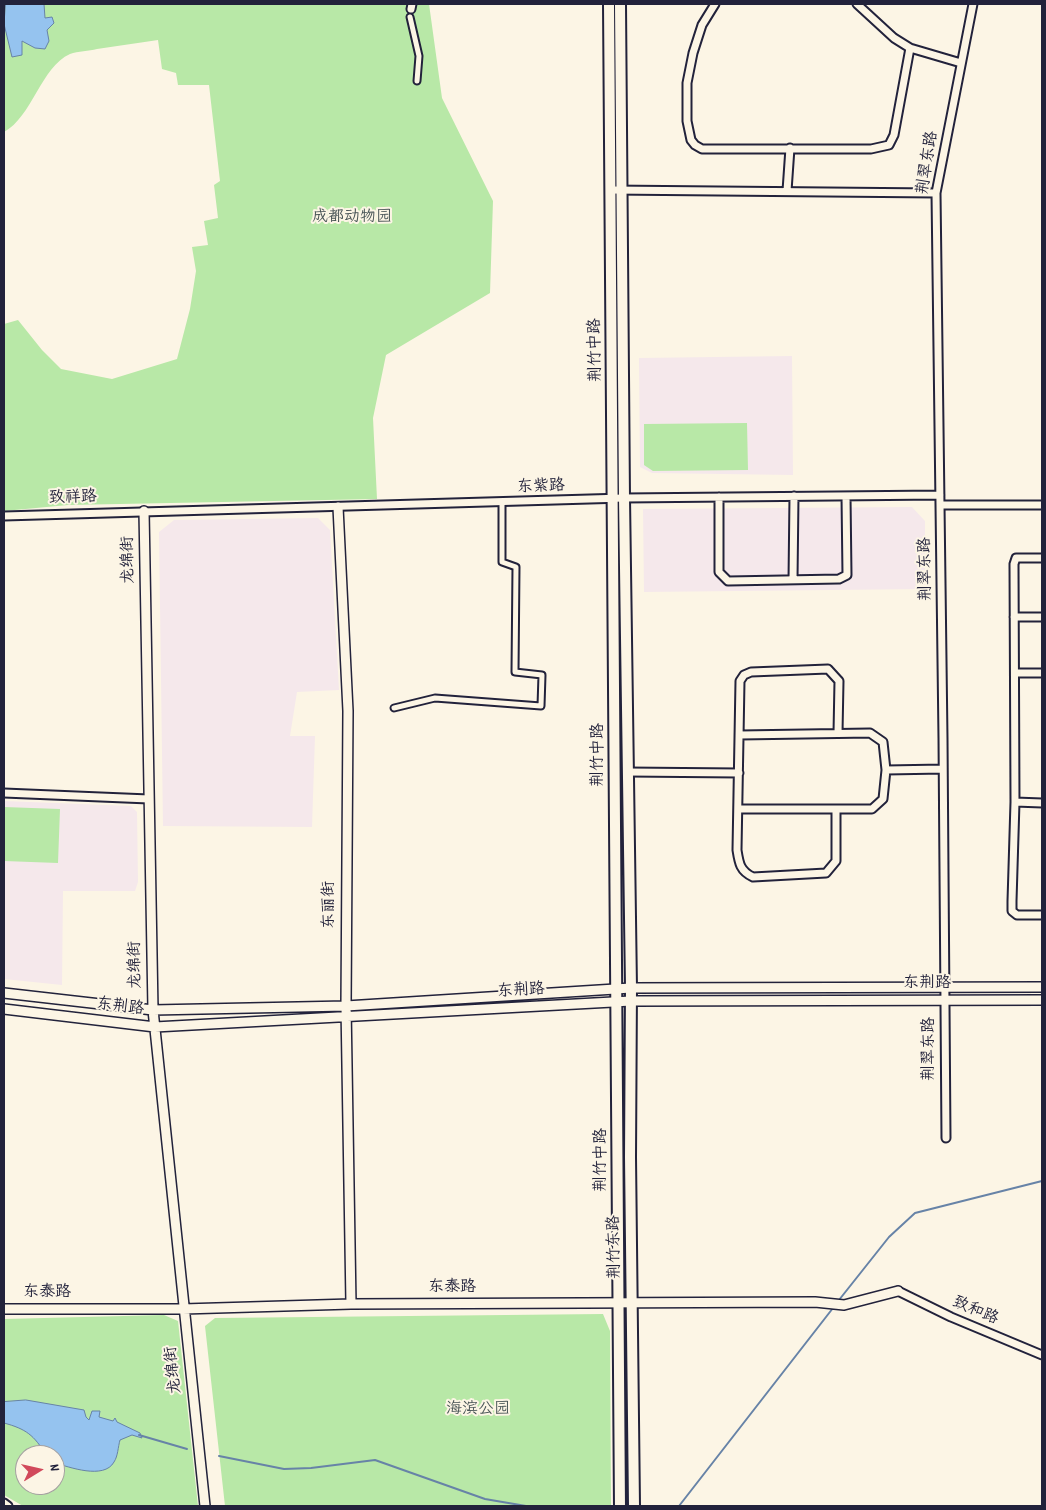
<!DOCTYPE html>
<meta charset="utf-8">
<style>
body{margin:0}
#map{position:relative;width:1046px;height:1510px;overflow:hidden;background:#fcf5e5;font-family:Dekko,sans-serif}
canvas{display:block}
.frame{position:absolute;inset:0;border:5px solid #22223b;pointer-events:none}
.north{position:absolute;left:15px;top:1445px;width:50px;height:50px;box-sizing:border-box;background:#fcf5e5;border:1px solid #a5a1a1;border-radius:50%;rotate:81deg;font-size:14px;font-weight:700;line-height:20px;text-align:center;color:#22223b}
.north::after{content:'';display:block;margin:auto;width:18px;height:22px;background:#d1495b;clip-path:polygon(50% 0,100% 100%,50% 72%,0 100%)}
</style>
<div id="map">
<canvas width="1046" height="1510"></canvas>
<div class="frame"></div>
<div class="north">N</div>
</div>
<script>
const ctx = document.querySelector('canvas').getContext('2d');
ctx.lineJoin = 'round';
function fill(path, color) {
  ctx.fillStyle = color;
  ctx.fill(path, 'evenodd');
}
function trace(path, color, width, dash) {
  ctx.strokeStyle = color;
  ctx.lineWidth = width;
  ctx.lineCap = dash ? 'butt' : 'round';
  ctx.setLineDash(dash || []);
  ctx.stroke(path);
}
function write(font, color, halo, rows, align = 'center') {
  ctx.font = font + ' Dekko,"LXGW WenKai TC",sans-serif';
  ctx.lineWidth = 4;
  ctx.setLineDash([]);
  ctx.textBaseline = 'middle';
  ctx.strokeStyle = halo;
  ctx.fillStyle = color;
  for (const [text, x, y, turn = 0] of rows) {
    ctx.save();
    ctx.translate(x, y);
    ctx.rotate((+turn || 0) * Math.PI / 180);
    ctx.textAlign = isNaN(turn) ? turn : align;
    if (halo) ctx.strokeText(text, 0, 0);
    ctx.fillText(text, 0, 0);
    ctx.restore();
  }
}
const built = new Path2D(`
 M792,356L793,475L652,473L640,467L639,358Z
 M912,507L925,521V589L644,592L643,509Z
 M318,518L330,530L339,690L297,692L290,736H315L312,827L163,826L159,532L174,520Z
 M4,801L131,806L137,812L138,882L135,891H63L62,985L4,979Z`);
const green = new Path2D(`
 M4,4H429L442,98L493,201L490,293L386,355L373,418L377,499L68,505L4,511V324L18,320L42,350L61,369L112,379L177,359L190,309L196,271L192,247L208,245L204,221L218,218L214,185L220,181L209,85H178L176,73L162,69L158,40C138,43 117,46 97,49C89,51 78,51 70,54C41,67 32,117 4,132Z
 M747,423L748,470L653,471L644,465V424Z
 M4,807L60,809L58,863L4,861Z
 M603,1314L610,1331L611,1506H225L205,1326L215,1318Z
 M164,1315L178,1321L198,1506H23L4,1495V1319ZM25,1455H55V1485H25Z`);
const water = new Path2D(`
 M6,4H44L45,18L52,17L54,23L47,30L49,41L45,49L35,48L22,41V55L12,57L4,24Z
 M26,1400L84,1410L86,1417L89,1420L92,1411H100L99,1417L113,1421L115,1418L117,1422L140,1433L142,1438L132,1435L120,1440C118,1447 118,1456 114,1462C104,1480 69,1467 55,1463V1455H46C34,1435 26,1429 4,1423V1402Z`);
const stream = new Path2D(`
 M839,1300L889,1237L915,1213L1042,1181
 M139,1435L187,1449
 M219,1456L284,1469L311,1468L375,1460L485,1499L526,1506
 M679,1506L833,1308`);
const pedestrian = new Path2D(`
 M410,17L419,56L417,81
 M394,708L435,698L541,706L542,675L515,672L516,567L502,562V503`);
const minor = new Path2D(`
 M715,4L702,25L693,53L687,83V121L691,140L695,145L702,149H871L889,145L894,135L910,48
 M857,4L894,38L910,48L961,63
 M411,9L412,4
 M610,190L936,193
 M787,191L790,148
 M719,497V572L728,581L839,579L847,575L846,496
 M940,505H1042
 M4,516L624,498L940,495
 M1042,558H1016L1014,564L1015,802L1012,901V911L1017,915H1042
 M793,580L794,496
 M1014,617H1042
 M1015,673H1042
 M886,770L943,769
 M627,772L739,773
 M4,793L149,799
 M1015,802L1042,803
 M738,809H872L883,799L886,770L883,742L870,733L740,735
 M836,810V861L826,873L753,877C740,871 739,863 737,850L740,681L744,675L751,672L828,669L839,681L838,733
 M946,1138L943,738L936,193L973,4
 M898,1291L951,1317L1042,1355
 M4,1503L8,1506`);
const tertiary = new Path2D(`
 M338,507L348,711L346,1006L351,1304
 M144,511L153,1010L205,1506
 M4,993L153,1010L346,1006L631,988L1042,987
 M4,1009L155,1027L631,1001L1042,1000
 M4,1309H183L351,1304L815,1302L844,1305L898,1291`);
const secondary = new Path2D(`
 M609,4L620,1506
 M620,4L624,498L631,988L630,1157L634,1506`);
const streetNames = [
 ["荆翠东路",929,163,-81],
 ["荆竹中路",597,350,-91],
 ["东紫路",541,488,-2],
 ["致祥路",73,499,-2],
 ["龙绵街",130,560,-91],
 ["荆翠东路",927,569,-91],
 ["荆竹中路",600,755,-90],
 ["东丽街",331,905,-90],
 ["龙绵街",137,965,-91],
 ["东荆路",927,985],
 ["东荆路",521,992,-3],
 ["东荆路",120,1008,7],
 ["荆翠东路",931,1049,-90],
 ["荆竹中路",603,1160,-90],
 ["荆竹东路",616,1247,-91],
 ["东泰路",452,1289],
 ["东泰路",47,1294],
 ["致和路",975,1312,23],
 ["龙绵街",175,1370,-96]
];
const parkNames = [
 ["成都动物园",352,219],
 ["海滨公园",478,1411]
];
fill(built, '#f5e8eb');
fill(green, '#b8e8a7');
fill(water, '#95c3ef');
trace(water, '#6783a7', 1);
trace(stream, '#6783a7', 2);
trace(pedestrian, '#22223b', 9);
trace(minor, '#22223b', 11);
trace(tertiary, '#22223b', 12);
trace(secondary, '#22223b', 14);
trace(pedestrian, '#fcf5e5', 5);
trace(minor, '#fcf5e5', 7);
trace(tertiary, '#fcf5e5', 9);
trace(secondary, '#fcf5e5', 10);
write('16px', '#22223b', '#fcf5e5', streetNames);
write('16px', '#485456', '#fcf5e5', parkNames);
</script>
